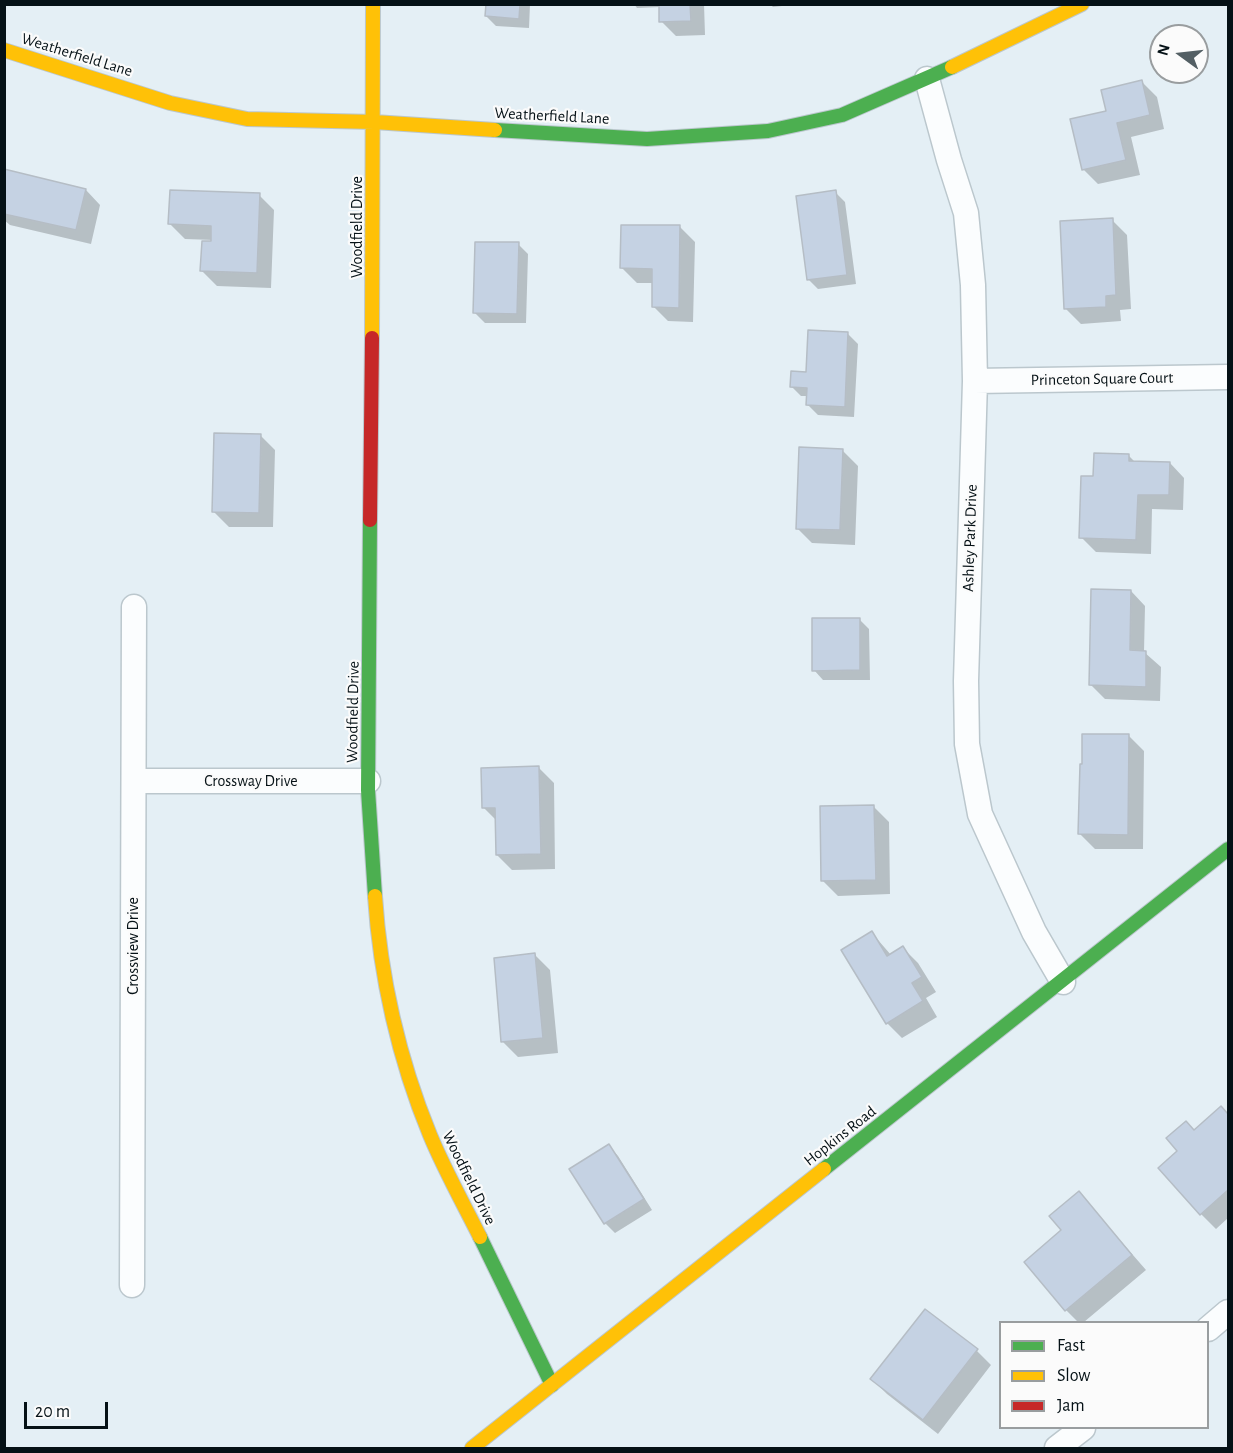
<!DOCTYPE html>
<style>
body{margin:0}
#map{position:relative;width:1233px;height:1453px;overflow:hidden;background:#e4eff5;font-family:"Alegreya Sans",sans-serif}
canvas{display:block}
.frame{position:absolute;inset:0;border:6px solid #051116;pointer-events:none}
.legend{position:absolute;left:999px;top:1321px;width:210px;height:108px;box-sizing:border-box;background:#fbfbfb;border:2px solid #999d9f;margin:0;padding:8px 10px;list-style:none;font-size:18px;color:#051116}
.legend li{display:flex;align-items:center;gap:12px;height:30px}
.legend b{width:30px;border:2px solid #999d9f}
.north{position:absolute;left:1149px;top:24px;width:60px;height:60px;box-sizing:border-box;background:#fbfbfb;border:2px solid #999d9f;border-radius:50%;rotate:285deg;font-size:16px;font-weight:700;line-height:24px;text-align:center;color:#051116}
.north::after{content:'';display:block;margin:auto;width:21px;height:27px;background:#535f64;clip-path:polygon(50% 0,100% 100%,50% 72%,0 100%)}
.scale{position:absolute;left:24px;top:1402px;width:84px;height:27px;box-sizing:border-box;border:3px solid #051116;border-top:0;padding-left:8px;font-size:18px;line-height:21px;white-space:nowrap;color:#051116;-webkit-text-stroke:4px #fbfbfb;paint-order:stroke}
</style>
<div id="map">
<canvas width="1233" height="1453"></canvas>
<div class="frame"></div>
<ul class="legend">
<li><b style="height:8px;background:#4caf50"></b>Fast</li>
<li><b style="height:8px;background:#ffc107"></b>Slow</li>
<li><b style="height:8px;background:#c62828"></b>Jam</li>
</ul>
<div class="north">N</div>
<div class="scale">20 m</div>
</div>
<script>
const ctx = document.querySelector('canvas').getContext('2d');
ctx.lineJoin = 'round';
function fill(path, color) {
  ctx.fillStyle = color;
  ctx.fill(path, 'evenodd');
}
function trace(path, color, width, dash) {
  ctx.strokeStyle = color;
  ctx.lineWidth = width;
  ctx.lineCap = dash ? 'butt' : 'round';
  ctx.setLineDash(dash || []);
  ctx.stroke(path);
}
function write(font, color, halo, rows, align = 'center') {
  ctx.font = font + ' "Alegreya Sans",sans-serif';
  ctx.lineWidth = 4.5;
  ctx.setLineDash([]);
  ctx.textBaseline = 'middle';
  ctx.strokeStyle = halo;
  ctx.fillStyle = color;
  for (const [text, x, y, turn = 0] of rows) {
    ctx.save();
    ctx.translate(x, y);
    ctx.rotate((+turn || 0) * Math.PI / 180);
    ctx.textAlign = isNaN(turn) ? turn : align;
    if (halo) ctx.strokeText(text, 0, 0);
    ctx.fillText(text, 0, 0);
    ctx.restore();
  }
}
const shadow = new Path2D(`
 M487,4H530L529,28L496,26L486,16Z
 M634,4H704L705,35L676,36L661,21L660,7L637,8Z
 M770,4H800L773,7Z
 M1142,82L1157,97L1164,129L1131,137L1140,175L1098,184L1083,169L1108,112Z
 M4,173L86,190L100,205L91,244L10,225L4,220Z
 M835,192L845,202L856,284L818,289L808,279Z
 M259,195L274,210L271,288L217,286L202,271L214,240L185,239L170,224Z
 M1112,220L1127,235L1131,309L1120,310L1121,321L1081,324L1066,309Z
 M680,227L695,242L693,322L668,321L653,306L654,283H637L622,268Z
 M518,244L528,254L526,323H485L475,313Z
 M848,334L858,344L854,417L818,415L808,405V396H801L791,386L808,373Z
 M260,435L275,450L273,527H229L214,512Z
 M843,451L858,466L855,545L812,543L797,528Z
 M1128,455L1136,463H1170L1184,478L1183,510L1152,509L1151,554L1096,552L1081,537L1095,478Z
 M1131,591L1145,606L1144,652L1161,667L1160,701L1105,699L1090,684Z
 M859,619L869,629L870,680H823L814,670Z
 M1129,736L1144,751L1143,849H1095L1080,834Z
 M539,768L554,783L555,869L512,870L497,855L496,820L483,807Z
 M874,807L889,822L890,894L838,896L823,881Z
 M872,933L891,955L903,948L918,963L936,992L926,998L937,1017L902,1038L887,1023Z
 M535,955L550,970L558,1053L518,1057L503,1042Z
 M1221,1108L1228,1115V1218L1216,1229L1201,1214L1179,1151L1194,1131Z
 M609,1146L618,1156L652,1210L615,1233L605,1223L572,1169Z
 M1079,1193L1146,1270L1084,1322H1078L1066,1310L1026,1262L1064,1230Z
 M977,1351L991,1365L938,1434L887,1394L872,1379Z`);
const building = new Path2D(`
 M486,4H520L519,19L485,16Z
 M659,4H690L691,21L659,22Z
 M1142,80L1150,115L1117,123L1126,160L1082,170L1070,119L1106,111L1101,90Z
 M4,169L86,189L76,230L4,214Z
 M170,190L260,193L257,273L200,271L202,241H211V226L168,224Z
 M836,190L847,275L807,280L796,196Z
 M1113,218L1116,295L1106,296V307L1064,309L1060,221Z
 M621,225H680L679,308L652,307V269L620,268Z
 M475,242H519L517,314L473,313Z
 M808,330L848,332L845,407L806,405L807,388L790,387L791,371L806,372Z
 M214,433L261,434L259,513L212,512Z
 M799,447L843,449L840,530L796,529Z
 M1094,453L1129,454V461L1170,462L1169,495H1138L1136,540L1079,538L1081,476H1093Z
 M1091,589L1131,590L1130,650L1146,651V687L1089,685Z
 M812,618H860V670L812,671Z
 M1082,734H1129L1128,835L1078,834L1080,764H1082Z
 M539,766L541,854L496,855L495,808H482L481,768Z
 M874,805L876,880L821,881L820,806Z
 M872,931L887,956L903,946L922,977L912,983L923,1001L886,1024L841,950Z
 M535,953L543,1038L501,1042L494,958Z
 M1221,1106L1228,1114V1190L1200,1215L1158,1168L1177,1151L1166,1138L1186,1121L1194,1130Z
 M609,1144L644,1199L604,1224L569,1169Z
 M1079,1191L1132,1255L1065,1311L1024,1262L1061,1230L1049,1216Z
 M925,1309L978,1349L923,1420L870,1379Z`);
const street = new Path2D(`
 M927,79L949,160L966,213L973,285L975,381L966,681L967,744L980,814L1034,932L1063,982
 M975,381L1228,377
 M134,781H368
 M132,1285L134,607
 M1208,1329L1228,1312
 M1057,1448L1083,1428`);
const fast = new Path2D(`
 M495,130L647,139L768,131L842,115L952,67
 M370,520L368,790L375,896
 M824,1169L1228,849
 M480,1237L552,1385`);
const slow = new Path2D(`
 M4,50L170,103L247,119L374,122L495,130
 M952,67L1082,4
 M372,338L373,4
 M375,896C380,976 399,1060 430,1135C444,1169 463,1203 480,1237
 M472,1448L824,1169`);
const jam = new Path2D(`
 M370,520L372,338`);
const streetNames = [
 ["Weatherfield Lane",77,55,17],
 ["Weatherfield Lane",552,116,3],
 ["Woodfield Drive",357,227,-90],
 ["Princeton Square Court",1102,379,-1],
 ["Ashley Park Drive",970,538,-88],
 ["Woodfield Drive",353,712,-89],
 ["Crossway Drive",251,781],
 ["Crossview Drive",133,946,-90],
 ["Hopkins Road",840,1136,-38],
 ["Woodfield Drive",469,1178,64]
];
fill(shadow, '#0003');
fill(building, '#c5d2e3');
trace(building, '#b5bdc5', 1.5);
trace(street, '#bbc7cd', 27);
trace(fast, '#bbc7cd', 16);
trace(slow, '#bbc7cd', 16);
trace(jam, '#bbc7cd', 16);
trace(street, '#fbfdfe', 24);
trace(fast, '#4caf50', 14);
trace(slow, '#ffc107', 14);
trace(jam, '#c62828', 14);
write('16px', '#051116', '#fbfbfb', streetNames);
</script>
